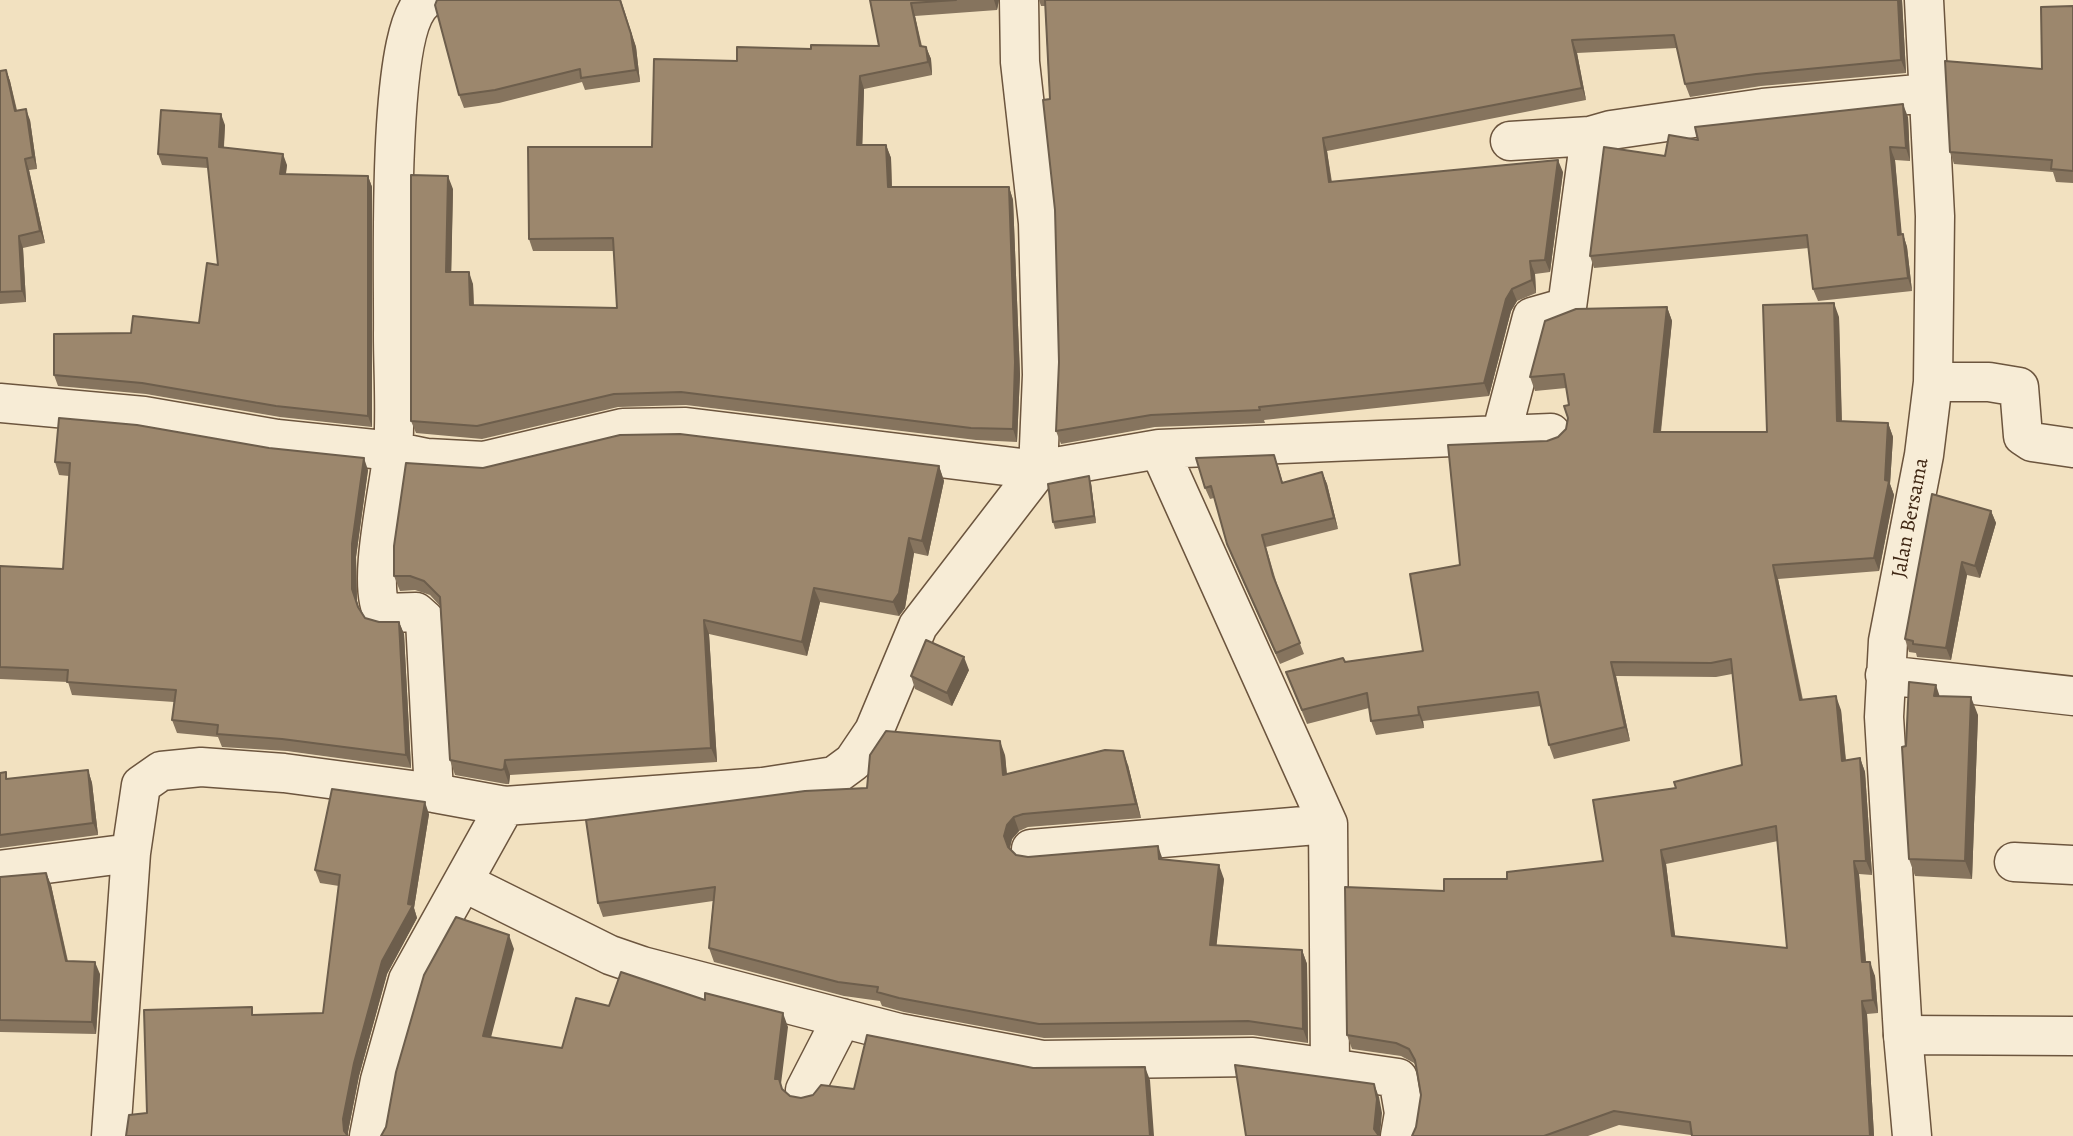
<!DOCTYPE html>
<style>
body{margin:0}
canvas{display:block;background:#f2e1c0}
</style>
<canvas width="2073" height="1136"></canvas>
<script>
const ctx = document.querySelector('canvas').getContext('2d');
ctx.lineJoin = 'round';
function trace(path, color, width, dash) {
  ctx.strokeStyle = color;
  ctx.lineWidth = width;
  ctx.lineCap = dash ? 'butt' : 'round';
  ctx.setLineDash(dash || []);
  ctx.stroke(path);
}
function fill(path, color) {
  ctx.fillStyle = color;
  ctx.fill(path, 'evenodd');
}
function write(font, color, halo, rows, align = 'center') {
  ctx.font = font + ' Alegreya,serif';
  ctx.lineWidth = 5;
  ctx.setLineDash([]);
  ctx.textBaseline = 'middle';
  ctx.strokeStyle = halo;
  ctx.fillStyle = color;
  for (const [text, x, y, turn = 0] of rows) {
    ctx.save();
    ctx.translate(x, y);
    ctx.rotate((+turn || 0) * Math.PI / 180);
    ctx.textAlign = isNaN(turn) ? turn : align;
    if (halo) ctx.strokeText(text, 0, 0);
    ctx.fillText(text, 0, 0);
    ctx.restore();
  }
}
const minor = new Path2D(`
 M425,0C385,31 394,277 393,334C393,372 396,412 393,450C390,485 366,586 383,613L416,612L425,620L434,793
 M1510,141L1590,136L1611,130L1763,108L1929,93
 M1933,382H1989L2019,387L2023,436L2032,442L2073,448
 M0,403L144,416L277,439L393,451L427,458L484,461L623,428L686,427L1038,470L1159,449L1551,433
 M1501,435L1532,317L1567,307L1590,136
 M1159,449L1328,824L1330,1066
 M1885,675L2073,696
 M1031,849L1328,824
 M2014,862L2073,865
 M0,870L131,853
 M463,882L610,955L642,966L899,1033L1042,1060L1253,1057L1398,1078L1404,1113L1400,1136
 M1903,1035L1884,717L1888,641L1924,455L1933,382L1935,216L1924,0
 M805,1090L842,1018
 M111,1136L131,853L141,785L161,771L201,767L284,773L434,793L505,806L763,787L834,776L853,762L874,731L918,626L1038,470L1042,375L1038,223L1020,62L1019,0
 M369,1136L380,1080L408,980L505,806`);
const tertiary = new Path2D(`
 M1912,1136L1903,1035L2073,1036`);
const wall = new Path2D(`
 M437,0H621L636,47L640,82L585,90L582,82L499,103L464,108L459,95Z
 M870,0H999L997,10L915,16L922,46L926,47L931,59L932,75L864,89L862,145H886L891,158L892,187H1009L1013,200L1020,375L1017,442L976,440L686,405L618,407L482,439L416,433L411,421L453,189L451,272L473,284L474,306L617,308L614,251H533L529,239L652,147L737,61L811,49L879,46Z
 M1039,0H1902L1906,73L1761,86L1690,97L1685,84L1677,48L1577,53L1586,100L1327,151L1332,182L1563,172L1550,272L1535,274L1536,293L1517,301L1511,311L1489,396L1264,420L1265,423L1155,427L1061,444L1056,431L1059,362L1055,210L1045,6H1041Z
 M2073,6V183L2056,182L2053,172L1954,164L1950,152L2042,69Z
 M6,70L10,81L17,110L30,120L37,169L29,170L45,243L23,248L26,302L0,304V71Z
 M1908,117L1910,161L1895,160L1901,234H1903L1907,247L1912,291L1818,301L1813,289L1809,248L1594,268L1590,256L1665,156L1698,140Z
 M225,125L224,147L287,165L286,174L368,176L372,187V427L280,417L146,394L58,386L54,375L131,333L199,323L218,265L208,168L162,165L158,154Z
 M1667,307L1672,321L1661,432H1767L1839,317L1842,421L1888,423L1893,437L1890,484L1894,495L1879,571L1778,579L1803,700L1841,710L1846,760L1860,758L1865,772L1872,875L1859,874L1866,962L1875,976L1878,1013L1867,1014L1874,1136H1692L1691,1135L1619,1125L1588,1136H1412L1416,1127L1421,1095L1416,1067L1414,1063L1401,1056L1352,1049L1347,1035L1444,891L1603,861L1676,788L1742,765L1732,674L1716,677L1616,676L1630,741L1554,759L1549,745L1541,706L1423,721L1424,728L1376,735L1371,721L1369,708L1307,724L1286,672L1423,651L1460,565L1547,441L1558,437L1566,429L1569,405L1566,388L1535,391L1530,377ZM1778,841L1787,948L1675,937L1666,864Z
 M55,462L368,470L356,557L357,601L359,609L365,618L379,622H399L404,634L411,768L287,751L222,747L218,737L177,733L172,720L174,702L72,695L68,682L0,679V566L63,569L69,476L59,475Z
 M939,466L944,481L928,556L914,553L905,608L899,616L820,602L807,656L709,634L717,762L510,775L509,784H506L455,775L450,760L440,606L430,595L415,590L400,591L394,576L483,468Z
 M1278,466L1283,483L1322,472L1327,484L1338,529L1266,547L1277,584L1304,654L1280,664L1231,555L1214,498L1210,499L1205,488Z
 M1091,483L1096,523L1055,529L1053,522Z
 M1991,511L1996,523L1980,578L1967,575L1951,660L1917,657L1916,653L1909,652L1905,639Z
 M969,670L952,706L915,689L911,676Z
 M1940,696L1978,715L1972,879L1915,876L1909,859L1906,746Z
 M1005,755L1007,774L1128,765L1141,818L1028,827L1019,831L1012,839L1010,849L1016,855L1028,857L1163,860L1224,879L1216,946L1302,950L1307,964L1308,1043L1253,1035L1044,1038L904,1012L882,1006L880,1001L844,996L714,962L709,948L713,901L603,917L598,903L867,788Z
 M88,770L92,783L98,835L0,848V773L8,779Z
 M429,814L414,908L417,918L387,974L359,1076L348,1132V1135L147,1113L255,1015L323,1013L339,886L320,883L315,870Z
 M46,873L51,885L68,961L100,974L96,1034L0,1032V877Z`);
const shadedWall = new Path2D(`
 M620,0L636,47L640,82L636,70Z
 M994,0H999L997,10Z
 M1898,0H1902L1906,73L1901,60Z
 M911,3L915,16L924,59L920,46Z
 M1572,40L1577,53L1586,100L1582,88Z
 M926,47L931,59L932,75L928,62Z
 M6,70L10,81L19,122L15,111Z
 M860,76L864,89L862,158L857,145Z
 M1903,104L1908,117L1910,161L1906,148Z
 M26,109L30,120L37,169L33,157Z
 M221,114L225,125L223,158L219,147Z
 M1323,138L1327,151L1333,194L1329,182Z
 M886,145L891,158L892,199L888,187Z
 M1890,147L1895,160L1903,247L1898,235Z
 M283,154L287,165L284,185L280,174Z
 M25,159L29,170L45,243L40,231Z
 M1558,160L1563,172L1550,272L1545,260Z
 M368,176L372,187V427L368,416Z
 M448,176L453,189L451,285L446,272Z
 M1009,187L1013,200L1020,375L1017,442L1013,429Z
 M1903,234L1907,247L1912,291L1908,278Z
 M19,236L23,248L26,302L22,291Z
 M1530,261L1535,274L1536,293L1532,280Z
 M469,272L473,284L474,318L470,305Z
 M1512,289L1517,301L1511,311L1489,396L1484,383L1506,299Z
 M1834,303L1839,317L1842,435L1837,421Z
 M1667,307L1672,321L1659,446L1654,432Z
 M1888,423L1893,437L1890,484L1894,495L1879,571L1874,558L1885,480Z
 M364,458L368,470L356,557L357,601L362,620L352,589V544Z
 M939,466L944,481L928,556L922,541Z
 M1322,472L1327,484L1338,529L1334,518Z
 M1089,476L1091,483L1096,523L1094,516Z
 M1991,511L1996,523L1980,578L1975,566Z
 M909,538L914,553L905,608L899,616L893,602Z
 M1962,562L1967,575L1951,660L1946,648Z
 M1773,565L1778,579L1805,714L1800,700Z
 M814,588L820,602L807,656L802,642Z
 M704,620L709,634L717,762L711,748Z
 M399,622L404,634L411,768L406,755Z
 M964,657L969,670L952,706L947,693Z
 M1611,662L1616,676L1630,741L1625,727Z
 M1936,685L1942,703L1934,696Z
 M1836,696L1841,710L1847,775L1842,761Z
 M1971,697L1978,715L1972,879L1965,861Z
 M1418,707L1423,721L1424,728L1419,715Z
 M1000,741L1005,755L1008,789L1003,775Z
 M1123,751L1128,765L1141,818L1136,804Z
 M1860,758L1865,772L1872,875L1866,861Z
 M505,760L510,775L509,784L504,769Z
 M88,770L92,783L98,835L93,823Z
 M425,802L429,814L414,908L417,918L387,974L359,1076L348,1132V1136L344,1131L343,1119L354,1063L382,961L408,904Z
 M1014,817L1019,831L1012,839L1009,850L1004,836L1007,825Z
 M1158,846L1163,860L1159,859Z
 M1661,850L1666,864L1677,950L1672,936Z
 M1854,861L1859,874L1867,976L1862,962Z
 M1219,865L1224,879L1215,959L1210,945Z
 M46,873L51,885L70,973L66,961Z
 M509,935L514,949L488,1049L483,1036Z
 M1302,950L1307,964L1308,1043L1303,1029Z
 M95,962L100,974L96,1034L92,1022Z
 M1870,962L1875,976L1878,1013L1873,1000Z
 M1862,1001L1867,1014L1874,1136H1870Z
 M783,1013L788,1027L780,1092L775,1079Z
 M1145,1067L1150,1080L1154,1136H1150Z
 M1374,1084L1379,1097L1382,1113L1380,1136H1377L1374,1129Z`);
const building = new Path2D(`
 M437,0H620L631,34L636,70L581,78L580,69L495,90L459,95L435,5Z
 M870,0H956L911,3L920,46L926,47L928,62L860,76L857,145H886L888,187H1009L1015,362L1013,429L971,428L681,392L614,394L477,426L411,421V175L448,176L446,272H469L470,305L617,308L613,238L529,239L528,147H652L654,59L737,61V47L811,49V45L879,46Z
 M1045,0H1898L1901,60L1756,74L1685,84L1674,35L1572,40L1582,88L1323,138L1329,182L1558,160L1545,260L1530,261L1532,280L1512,289L1506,299L1484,383L1259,407L1260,410L1151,415L1056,431L1059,362L1055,210L1043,100L1050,99Z
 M2073,6V171L2051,169L2052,160L1950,152L1945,61L2042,69L2041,7Z
 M6,70L15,111L26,109L33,157L25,159L40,231L19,236L22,291L0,292V71Z
 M1903,104L1906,148L1890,147L1898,235L1903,234L1908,278L1813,289L1807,235L1590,256L1604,147L1665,156L1669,135L1698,140L1695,127Z
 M161,110L221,114L219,147L283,154L280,174L368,176V416L276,406L142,383L54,375V334L131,333L133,316L199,323L207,263L218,265L207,158L158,154Z
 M1834,303L1837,421L1888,423L1885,480L1889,481L1874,558L1773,565L1800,700L1836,696L1842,761L1860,758L1866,861H1854L1862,962H1870L1873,1000L1862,1001L1870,1136H1692L1690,1122L1614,1111L1544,1136H1412L1416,1127L1421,1095L1415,1060L1409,1049L1396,1043L1347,1035L1345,887L1444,891V879H1507V872L1603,861L1593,800L1676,788L1674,782L1742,765L1731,659L1711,663L1611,662L1625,727L1549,745L1538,692L1418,707L1419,715L1371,721L1367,693L1302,710L1286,672L1343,658L1345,662L1423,651L1410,574L1460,565L1448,445L1547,441L1558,437L1566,429L1568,418L1564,406L1569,405L1564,374L1530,377L1545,321L1576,309L1667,307L1654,432H1767L1763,305ZM1776,826L1787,948L1672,936L1661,850Z
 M59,418L137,425L269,448L364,458L352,544V589L358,607L365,618L379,622H399L406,755L282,739L217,734L218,725L172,720L176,690L67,682L68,670L0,667V566L63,569L70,463L55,462Z
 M680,434L939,466L922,541L909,538L899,593L893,602L814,588L802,642L704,620L711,748L505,760L504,769L501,770L450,760L440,597L424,581L410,576H394V546L406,463L483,468L620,435Z
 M1274,455L1282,483L1322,472L1334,518L1262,535L1273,576L1300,643L1276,653L1227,544L1211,486L1205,488L1196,458Z
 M1089,476L1094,516L1053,522L1048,484Z
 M1932,494L1991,511L1975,566L1962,562L1946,648L1913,644V641L1905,639Z
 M926,640L964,657L947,693L911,676Z
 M1909,682L1936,685L1934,696L1971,697L1965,861L1909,859L1902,747L1906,746Z
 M886,731L1000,741L1003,775L1105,750L1123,751L1136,804L1023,814L1014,817L1007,825L1004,836L1008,847L1016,855L1028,857L1158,846L1159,859L1219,865L1210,945L1302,950L1303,1029L1248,1021L1039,1024L899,998L877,992L878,987L838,982L709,948L715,887L598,903L586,820L805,791L867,788L870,755Z
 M88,770L93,823L0,835V773L6,772V779Z
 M332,789L425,802L408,904L413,905L382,961L354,1063L343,1119L344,1131L348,1136H126L129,1115L147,1113L144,1010L252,1007V1015L323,1013L340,875L315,870Z
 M46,873L66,961L95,962L92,1022L0,1020V877Z
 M456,917L509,935L483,1036L562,1048L576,998L609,1006L621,972L705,1000V993L783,1013L775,1079H779L782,1089L790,1096L801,1098L813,1095L821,1085L854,1089L867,1035L1033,1068L1145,1067L1150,1136H381L386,1127L396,1072L424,975Z
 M1235,1065L1374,1084L1377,1099L1374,1129L1379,1136H1246Z`);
const streetNames = [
 ["Jalan Bersama",1911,518,-79]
];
trace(minor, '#6c553e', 41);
trace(tertiary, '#6c553e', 41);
trace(minor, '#f7ecd6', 38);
trace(tertiary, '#f7ecd6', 38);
fill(wall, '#86745e');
fill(shadedWall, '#6d5e4c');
fill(building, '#9c876d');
trace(building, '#6d5e4c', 2);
write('21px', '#3f2613', '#f7ecd6', streetNames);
</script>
